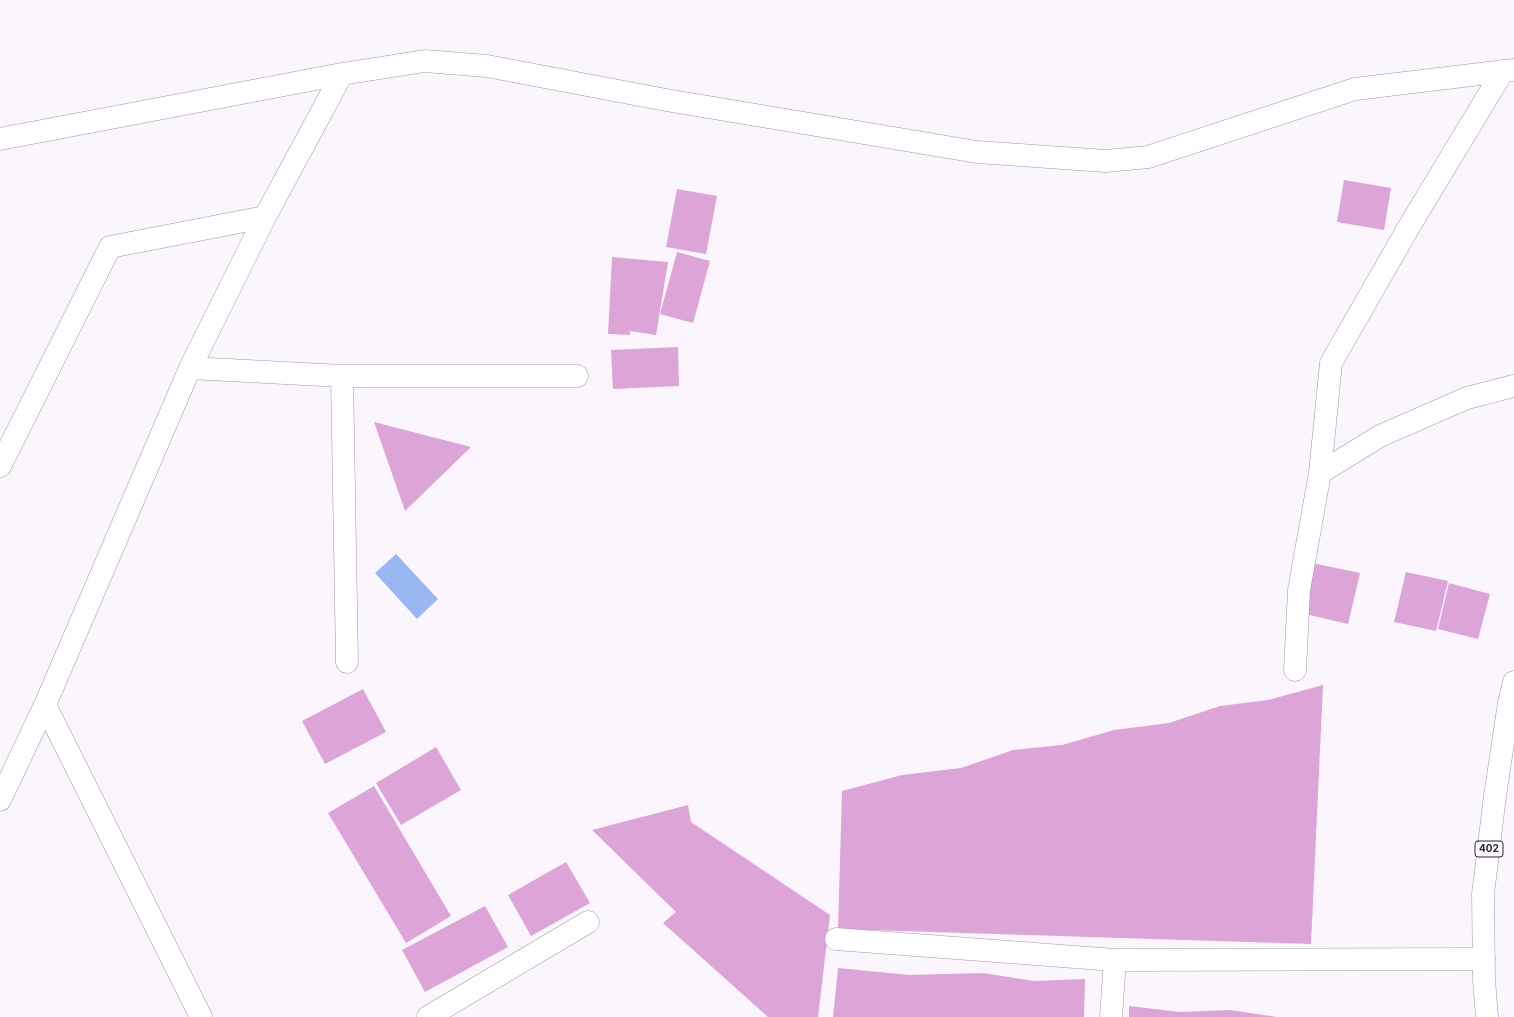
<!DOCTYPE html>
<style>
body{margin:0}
canvas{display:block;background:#fbf5fe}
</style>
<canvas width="1514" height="1017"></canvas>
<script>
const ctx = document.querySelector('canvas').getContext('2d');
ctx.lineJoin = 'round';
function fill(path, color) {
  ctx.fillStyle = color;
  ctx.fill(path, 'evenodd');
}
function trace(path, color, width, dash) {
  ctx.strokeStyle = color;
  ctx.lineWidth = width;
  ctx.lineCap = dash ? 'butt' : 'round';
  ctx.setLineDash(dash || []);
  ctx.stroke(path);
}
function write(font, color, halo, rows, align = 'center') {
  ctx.font = font + ' Inter,sans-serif';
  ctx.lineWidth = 3.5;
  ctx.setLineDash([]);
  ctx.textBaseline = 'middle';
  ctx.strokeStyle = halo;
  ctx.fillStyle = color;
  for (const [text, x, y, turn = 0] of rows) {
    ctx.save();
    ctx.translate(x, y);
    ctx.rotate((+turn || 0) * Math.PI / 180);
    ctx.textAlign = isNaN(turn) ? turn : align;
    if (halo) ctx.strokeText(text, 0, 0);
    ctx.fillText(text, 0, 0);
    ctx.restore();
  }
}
const water = new Path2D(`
 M396,554L438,599L417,619L375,573Z`);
const building = new Path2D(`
 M1344,180L1391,188L1384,230L1337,222Z
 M677,189L717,196L706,254L666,247Z
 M677,252L710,261L693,323L660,314Z
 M612,257L668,262L656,335L630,331V335L608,334Z
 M678,347L679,386L613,389L611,350Z
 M374,422L471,447L405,511Z
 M1312,563L1360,573L1348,624L1301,613Z
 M1406,572L1448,581L1436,631L1394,622Z
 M1449,583L1490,594L1478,639L1438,629Z
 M1323,685L1311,944L838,929L842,791L902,775L961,768L1013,750L1062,745L1114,730L1169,723L1220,706L1268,700Z
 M363,689L386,732L325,764L302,721Z
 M436,747L461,790L401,825L376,783Z
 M374,786L451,916L406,943L328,813Z
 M688,805L691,822L830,915L818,1017H768L663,923L676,912L592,830Z
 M566,862L590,903L531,936L508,895Z
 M485,906L508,947L425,992L402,950Z
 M838,968L909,975L983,973L1034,981L1085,979L1084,1017H833Z
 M1129,1006L1180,1012L1230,1010L1277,1017H1129Z`);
const minor = new Path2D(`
 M0,139L342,74L425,61L487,66L666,100L977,152L1106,161L1148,157L1355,89L1514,70
 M190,368L342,376H577
 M342,376L347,662
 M0,466L110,247L265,217
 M1320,473L1380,436L1467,398L1514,386
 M1295,670L1299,590L1320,473L1331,363L1410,225L1503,71
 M45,705L201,1017
 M0,800L45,705L190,368L265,217L342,74
 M836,939L1115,960
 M428,1017L588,922
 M1111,1017L1115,960L1484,959`);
const major = new Path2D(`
 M1487,1017L1484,980L1483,894L1495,796L1509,703L1514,682`);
const shields = [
 [1489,849,28]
];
const shieldNames = [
 ["402",1489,849]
];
fill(water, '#99b7f3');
fill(building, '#dda5d7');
trace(minor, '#9e98a2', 23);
trace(major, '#9e98a2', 23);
trace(minor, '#fff', 22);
trace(major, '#fff', 22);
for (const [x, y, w] of shields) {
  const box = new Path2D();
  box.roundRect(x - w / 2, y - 8, w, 16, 3);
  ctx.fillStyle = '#fbf5fe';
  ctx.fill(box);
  trace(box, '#2b292d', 1);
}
write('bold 10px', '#2b292d', null, shieldNames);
</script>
